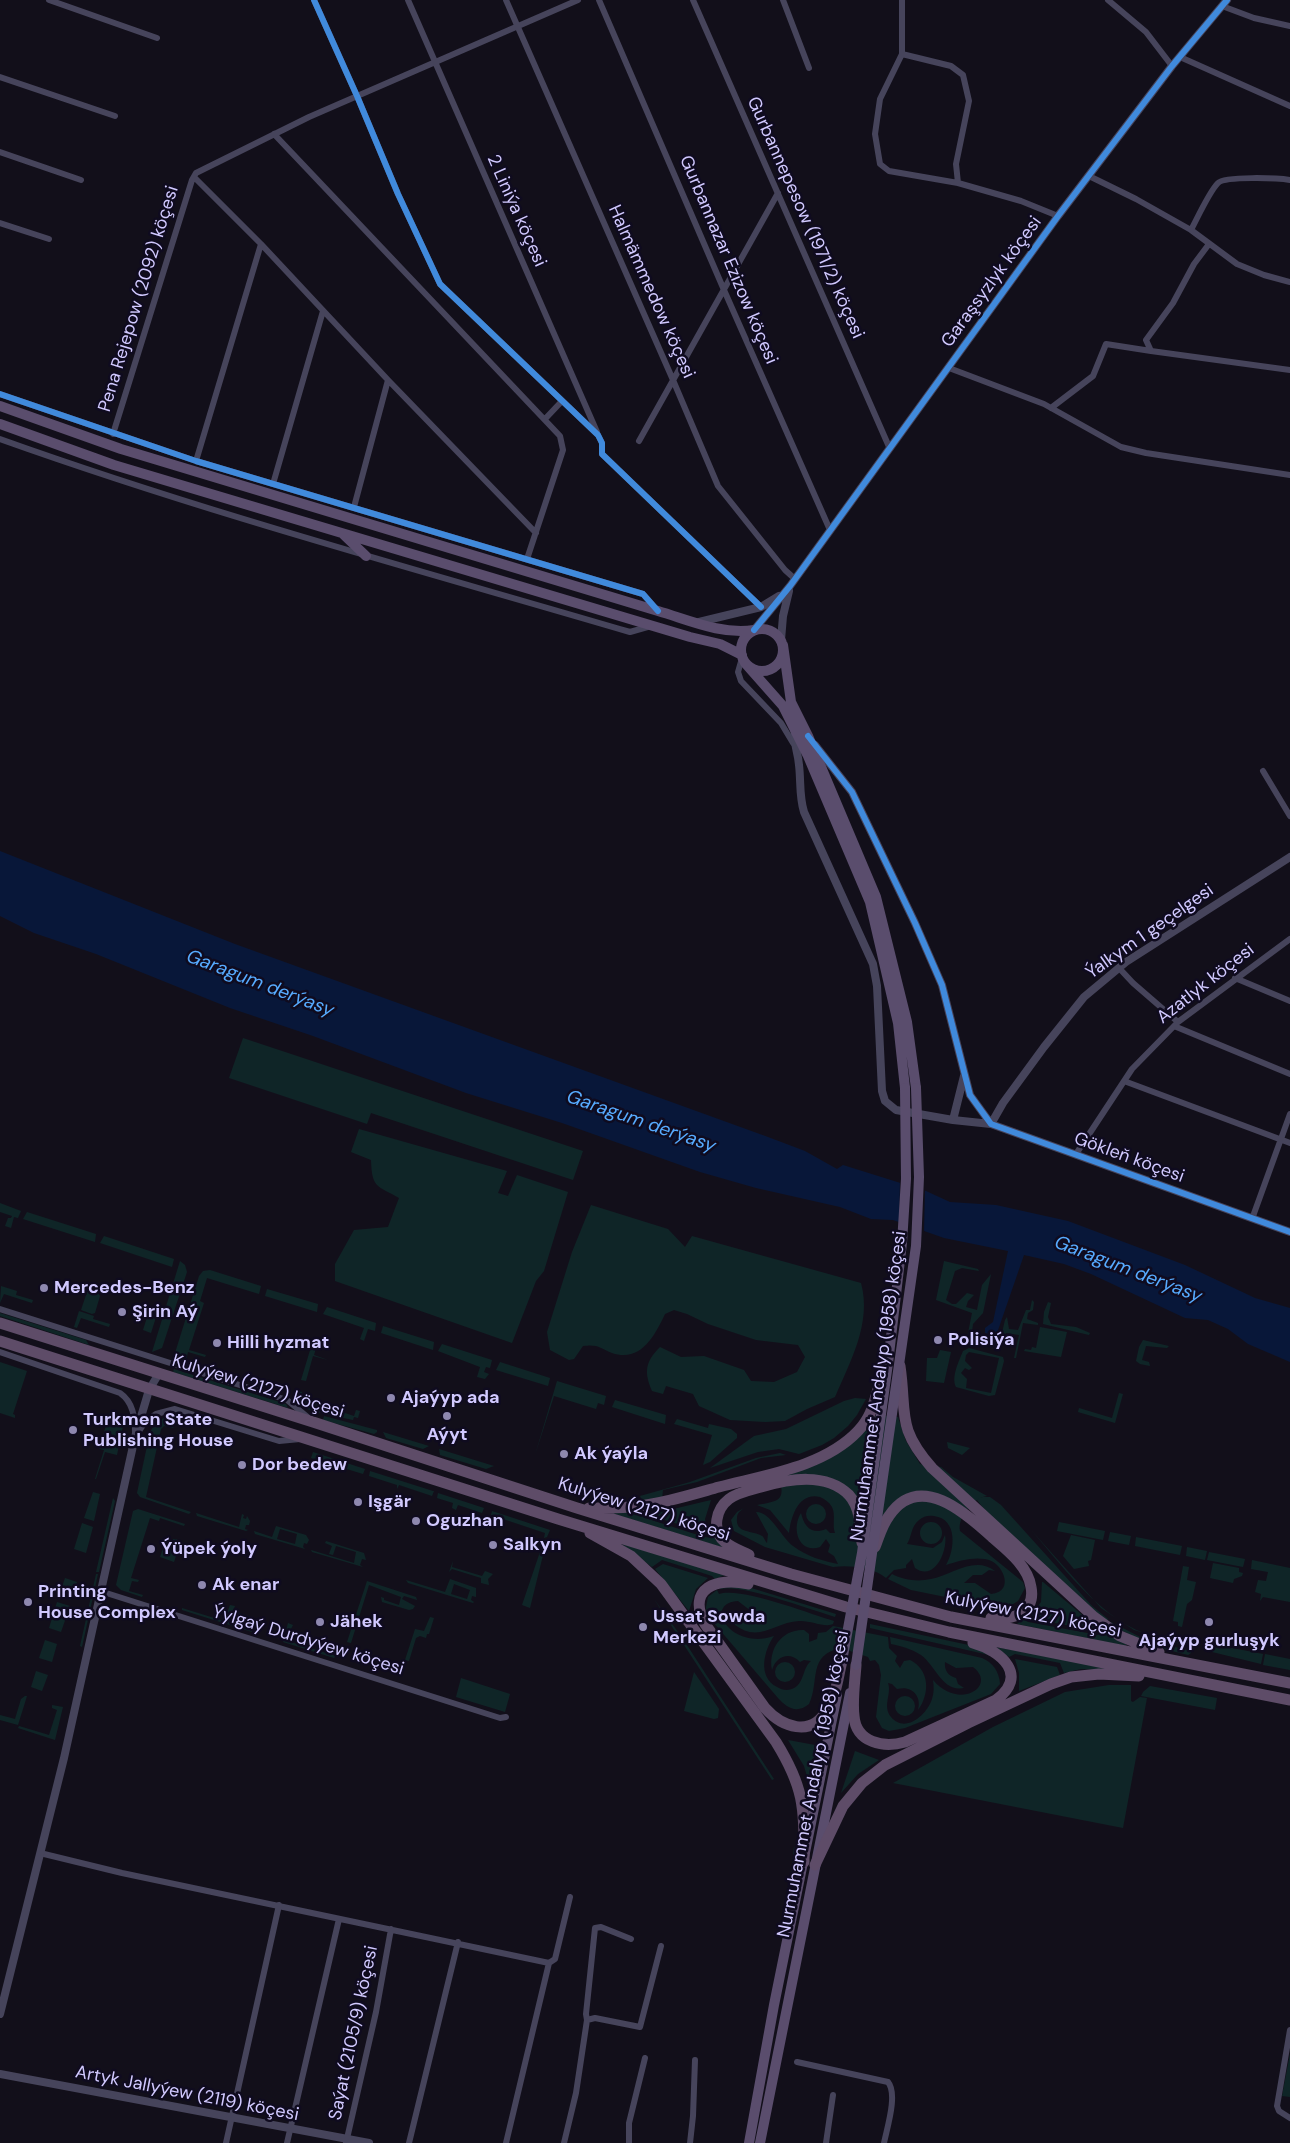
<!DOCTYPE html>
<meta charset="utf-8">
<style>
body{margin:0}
canvas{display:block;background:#120f1a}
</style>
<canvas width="1290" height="2143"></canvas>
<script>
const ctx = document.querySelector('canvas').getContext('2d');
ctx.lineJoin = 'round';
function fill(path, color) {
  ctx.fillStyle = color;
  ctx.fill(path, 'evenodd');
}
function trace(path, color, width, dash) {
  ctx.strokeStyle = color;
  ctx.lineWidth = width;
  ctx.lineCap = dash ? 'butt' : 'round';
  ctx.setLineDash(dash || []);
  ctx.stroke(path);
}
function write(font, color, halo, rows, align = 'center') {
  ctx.font = font + ' "DM Sans",sans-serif';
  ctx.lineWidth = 5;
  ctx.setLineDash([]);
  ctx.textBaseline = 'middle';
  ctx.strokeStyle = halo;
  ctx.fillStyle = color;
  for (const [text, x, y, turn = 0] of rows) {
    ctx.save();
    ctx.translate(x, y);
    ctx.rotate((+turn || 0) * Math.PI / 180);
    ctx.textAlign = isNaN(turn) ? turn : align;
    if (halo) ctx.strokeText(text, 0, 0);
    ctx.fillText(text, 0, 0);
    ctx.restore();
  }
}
const green = new Path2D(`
 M243,1038L583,1151L573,1180L371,1113L367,1124L229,1078Z
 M359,1129L507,1171L498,1193L508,1196L517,1175L568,1192L544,1271L536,1281L512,1343L335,1281V1264L354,1230L388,1227L399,1198C377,1185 372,1189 371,1160L351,1152Z
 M0,1203L21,1211L18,1218L14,1217L11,1228L5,1226L8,1218H11L12,1216L0,1212Z
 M591,1205L668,1229L685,1247L692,1236L861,1283C872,1323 850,1362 835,1397L807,1409L785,1421L765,1422L730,1420L699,1406L693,1394L666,1386L663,1394L652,1391C644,1372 645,1362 660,1347L681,1357L704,1356L744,1370L751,1381L774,1382L797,1372L805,1357L798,1345L756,1340L708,1324L687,1314L674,1310L665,1314C655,1335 641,1363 612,1353C599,1348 599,1344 583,1346L574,1359L569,1360L550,1350L547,1332L572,1252Z
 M27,1212L96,1234L95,1242L23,1219Z
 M104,1236L174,1259L172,1267L100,1243Z
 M180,1261L185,1265L187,1272L162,1348L152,1352Z
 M944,1261L978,1269L979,1271L962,1268L955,1271L946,1300L952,1304H956L967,1293L974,1295L968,1301L966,1307L977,1310L982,1285L991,1274L983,1313L973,1324L971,1339L967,1338L972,1313L936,1300Z
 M210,1270L261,1286L259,1294L207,1278L200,1301L204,1303L189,1350L206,1355L205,1357L188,1352L186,1361L177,1360L175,1353L199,1276L203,1271Z
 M1,1286L17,1291L16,1295L33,1300L32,1303L4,1294L0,1303Z
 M88,1289L101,1293H98L100,1296L95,1313L92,1314L81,1310Z
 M267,1289L318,1304L317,1312L265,1296Z
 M1032,1300L1034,1302L1033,1310L1028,1313L1027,1319L1038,1323V1325L1023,1323L1016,1358H1014L1019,1335L1006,1333L1005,1337H1001L1005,1320L1007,1317L1009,1329L1018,1330L1026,1310H1030Z
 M1048,1302L1051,1303L1048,1317L1051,1324L1076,1327L1090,1333L1089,1335L1043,1324L1044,1312Z
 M327,1307L376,1323L375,1331L368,1329L364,1341L360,1339L364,1328L323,1314Z
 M150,1308L155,1310L157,1314L151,1333L143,1330L149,1311L151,1312Z
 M79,1311L94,1316L93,1319L110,1324L109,1327L81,1318L77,1328L74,1327Z
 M0,1313L86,1340L89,1345L0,1316Z
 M383,1326L434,1342L433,1350L381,1333Z
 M1040,1327L1067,1332L1061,1357L1024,1351L1025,1349L1031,1350L1032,1347L1036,1348Z
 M314,1337L319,1338L314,1355L328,1360L313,1356L306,1381L301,1380Z
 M1143,1340L1169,1346L1167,1348L1146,1346L1142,1360L1149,1362L1150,1366L1140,1364L1136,1361L1139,1347Z
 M442,1344L492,1360L490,1368L486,1367L484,1372L489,1374L485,1379L477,1377L480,1367L438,1351Z
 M969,1348L1003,1357L1004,1361L995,1395L989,1396L956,1387C951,1377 959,1361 963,1351ZM969,1352L999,1358L991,1393L966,1388L967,1379L961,1373L965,1368L969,1370L972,1368L965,1361L966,1355Z
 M940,1350L951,1352L944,1383L926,1381L927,1358H937Z
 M0,1362L27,1371L13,1414L15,1415V1418L0,1413Z
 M500,1362L550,1378L548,1386L496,1370Z
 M174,1369L286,1404L288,1408L173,1372Z
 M557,1381L606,1396L604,1405L598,1403L596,1409L554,1396L535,1455Z
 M297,1391L302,1392L301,1399L322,1406L320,1413L307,1409L296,1397Z
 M1119,1393L1123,1394L1115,1423L1078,1412L1079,1408L1112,1418Z
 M855,1398L866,1399L857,1415L848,1426L834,1438L822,1445L799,1454L779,1449L758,1452L710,1468L754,1436L786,1429L844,1401Z
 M615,1400L666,1415L665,1424L612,1407Z
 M327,1407L354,1416L356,1410L360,1411L358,1418L354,1417L353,1420L325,1414Z
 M110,1412L125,1416L117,1455L105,1452L96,1479H95L104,1450L99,1449Z
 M876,1415L898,1417L906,1441L920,1464L941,1467L953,1477L987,1496C974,1497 957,1517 960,1531L1023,1582L1025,1588L1018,1601L1008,1607L1000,1608L911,1590L888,1579L892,1574C903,1580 918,1582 931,1579C951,1575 975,1555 995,1571L989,1570L982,1575H973L964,1583H975L991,1594C1016,1592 1003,1561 985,1559C972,1557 958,1561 946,1565C955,1550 958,1519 934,1516C929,1515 923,1516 919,1520C911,1526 912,1536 907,1544L933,1548L942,1542L945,1535C948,1550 935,1582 915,1568L912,1559L906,1565V1568L894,1570L886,1578C873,1567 849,1565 833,1567L765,1547L734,1531L731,1520L737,1512L744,1508C740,1511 737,1513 737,1518C735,1534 753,1530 762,1536C764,1537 765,1541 767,1543L768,1534L756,1512C771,1512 781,1537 793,1546C806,1556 822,1561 838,1564L834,1556L828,1552L830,1545L826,1539L820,1547C799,1554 791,1529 801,1513C804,1527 812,1535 826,1529L830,1533H835C832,1525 836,1515 832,1507C829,1502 825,1499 820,1497C798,1492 791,1517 789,1533L770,1510L757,1505C779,1501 786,1501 779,1477C819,1460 851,1454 876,1415Z
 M168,1416L165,1423L174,1426L173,1428L164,1426L161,1429L146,1497L191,1512L189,1514L140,1497L137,1493L150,1432L156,1422Z
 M324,1416L377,1430V1432L374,1434L323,1420Z
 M677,1419L708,1428L709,1424L731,1429L737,1434V1438L710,1462L703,1465L712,1435L674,1424Z
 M383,1432L429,1446L423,1449L386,1438Z
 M947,1442L970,1448L962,1455L948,1448Z
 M439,1449L494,1466L486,1469L440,1455Z
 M313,1452L365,1469L363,1474L311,1458Z
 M780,1453L786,1455L761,1458L697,1482L663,1490L662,1499L643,1503L640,1496L690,1482L756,1458Z
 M370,1471L433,1491H434L432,1496L399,1485L397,1489V1485L369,1476Z
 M93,1492L100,1494L94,1521L84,1518Z
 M438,1493L484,1508L482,1513L458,1505L456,1510L452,1508L453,1503L437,1498Z
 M982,1497H990L1001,1505L1092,1606L1108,1619L1106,1622L988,1514L977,1500Z
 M113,1498L115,1501L99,1572H96Z
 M711,1500L705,1519L707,1532L711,1534L648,1515Z
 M806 1514a10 10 0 1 1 20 0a10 10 0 1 1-20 0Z
 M138,1509L185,1524L184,1526L160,1518L159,1521L150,1518L131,1578L139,1580L138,1582L132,1581L129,1591L143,1595L142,1597L121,1590L116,1585L133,1511Z
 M642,1510L645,1518L704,1537L716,1538L724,1548L611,1513Z
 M492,1511L550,1530L547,1537L544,1538L545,1533L491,1515Z
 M1015,1512C1054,1553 1092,1614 1146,1634C1158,1638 1172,1639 1184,1641L1183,1645L1134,1630L1101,1608Z
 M196,1513L239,1527L242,1514L244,1515L243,1518L246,1519L247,1516L250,1521L249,1525H246L245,1529L248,1530L246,1531L197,1516Z
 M1059,1522L1105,1531L1103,1540L1057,1531Z
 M920 1533a11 11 0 1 1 22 0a11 11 0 1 1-22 0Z
 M82,1523L93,1527L86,1553L74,1549Z
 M276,1526L306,1535L309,1540L307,1544L304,1543L303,1547L305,1549L255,1534L254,1531L272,1537ZM280,1529L297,1534L295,1544L277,1539Z
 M1110,1532L1131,1536L1129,1545L1108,1541Z
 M1071,1535L1095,1540L1091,1560L1088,1561L1089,1566L1074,1569L1063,1556Z
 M1136,1537L1182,1546L1180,1555L1135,1546Z
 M173,1539H177L180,1544L174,1562L160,1557L164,1545L170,1547Z
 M326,1541L364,1553L366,1560L362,1559L360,1565L363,1567L312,1552L311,1550L354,1563L356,1552L336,1546L333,1555L329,1554L332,1546L325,1543Z
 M543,1543L545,1547L530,1608L522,1605Z
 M620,1543L725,1575L715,1579L712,1576L662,1560L652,1567Z
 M1187,1547L1207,1551L1205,1560L1186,1556Z
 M1209,1552L1245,1559L1243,1567L1207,1560Z
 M1252,1560L1290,1568V1602L1263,1597L1260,1601L1261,1594L1255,1592L1258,1580L1266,1581L1268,1572L1251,1569Z
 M453,1561L452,1567L482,1576L485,1571L493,1574L488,1579L489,1585L481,1583V1578L452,1569L449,1572Z
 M1213,1563L1239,1568V1572L1243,1573L1242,1576L1234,1579L1233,1583L1210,1578Z
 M663,1564L708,1578L696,1589L689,1611L655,1569Z
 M1183,1566L1189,1567L1187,1580L1196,1582L1192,1600L1187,1604L1182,1627L1178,1626V1622L1173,1621Z
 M96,1574H98L82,1647L80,1646Z
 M65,1578L77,1582L71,1600L59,1596Z
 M450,1579L476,1588V1597L472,1596L471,1600L474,1602L473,1603L408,1583L406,1580L445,1592ZM454,1584L470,1590L467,1599L451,1594Z
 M367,1581L416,1597L417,1600L404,1596L402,1599L415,1606L413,1609L409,1610L382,1602L381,1597L384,1598V1600L399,1605L401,1597L369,1585L351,1643L347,1642Z
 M1042,1582H1043L1099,1629L1097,1631L1029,1618L1041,1602Z
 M719,1586L748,1587L836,1614L835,1617C811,1610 742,1584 721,1589Z
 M717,1590L719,1594C742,1587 809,1614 834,1621L833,1624C825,1628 810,1620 799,1621C774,1622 758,1645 733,1623H741L745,1619C753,1622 760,1619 763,1612L751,1611L738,1601C702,1603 731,1651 774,1636C764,1650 757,1677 777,1687C782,1690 786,1691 792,1689C805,1684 802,1668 811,1661L804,1660L800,1662C790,1651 776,1656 772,1670C768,1649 782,1629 804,1630L809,1634V1642L817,1639L818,1633L826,1632L833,1626L888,1637L889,1648L897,1656L895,1661L900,1668L904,1661L910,1660C930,1670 930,1694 918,1710C922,1696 912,1685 897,1689L892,1684L888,1683C892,1694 882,1706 891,1717C905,1734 927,1715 932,1699C934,1693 934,1687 933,1680C959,1711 998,1686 973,1667L956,1668L945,1662C944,1670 948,1676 956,1678L958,1684L964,1688C942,1692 936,1666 921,1655C912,1649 901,1646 891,1644L890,1637L982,1658C993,1663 999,1671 1000,1684L991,1694L905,1728L889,1731L882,1728L876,1717L881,1675L879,1665L875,1660L870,1661L868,1657L841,1648C807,1655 820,1681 809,1704C797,1714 787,1708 778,1698L707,1615L706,1607L708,1597Z
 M654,1599L683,1639L774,1779L772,1780Z
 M57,1602L70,1606L61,1632L49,1628Z
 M230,1605L235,1606L233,1611L252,1617L251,1619L233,1612L229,1623L252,1630V1632L182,1610V1608L224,1621Z
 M430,1617L434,1618L429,1634H427L426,1638L420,1636L416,1638L409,1661L405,1660L415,1629L424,1631Z
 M1023,1619L1028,1622L1098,1635L1104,1629L1126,1644V1646L1017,1624Z
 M1111,1622L1144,1639L1191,1651V1653L1188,1655L1152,1646L1109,1624Z
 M288,1623L293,1625L291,1629L309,1635L308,1637L291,1631L288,1641L336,1656L334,1658L283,1642Z
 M870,1624L978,1647L989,1655L870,1628Z
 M45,1640L57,1644L52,1662L39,1658Z
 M1212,1644L1263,1654L1261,1664L1204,1650L1207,1645Z
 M996,1647L1108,1668L1109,1670L1081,1669L1064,1673L1060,1663L1015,1654L1009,1657Z
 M1265,1654L1290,1659V1670L1263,1665Z
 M1015,1659L1057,1667L1060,1675L1019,1691V1673Z
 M775 1672a10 10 0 1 1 20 0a10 10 0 1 1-20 0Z
 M36,1671L48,1675L42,1691L31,1687Z
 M694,1672L719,1709L718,1718L714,1719L684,1711Z
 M461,1678L510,1694L505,1712L456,1697Z
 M1109,1685H1131V1701L1133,1702L1140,1697L1147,1698L1123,1828L893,1783L993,1727L1065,1692Z
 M1150,1686L1217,1698L1215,1710L1141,1696L1143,1692Z
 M895 1706a10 10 0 1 1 20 0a10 10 0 1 1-20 0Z
 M25,1696H27L18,1725L0,1720V1715L15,1719L21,1699Z
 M52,1705L63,1707L55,1740L18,1728L19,1726L49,1735L57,1710L52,1708Z
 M788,1740L815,1745L811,1790L804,1766Z
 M855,1751L879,1760L858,1774L841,1793Z
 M794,1846L799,1867L787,1917Z
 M1290,2054V2097L1282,2096Z`);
const water = new Path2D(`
 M0,851L235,944L768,1137L805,1151L837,1169L843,1165L926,1191L950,1202L996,1205L1068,1221L1185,1265L1255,1298L1290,1308V1362L1248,1344L1228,1329L1208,1320L1185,1318L1091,1274L1064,1264L1024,1255L996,1336L985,1333V1328L993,1322L1008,1251L944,1238L893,1220L871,1219L840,1207L756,1188L700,1172L562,1123L466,1093L313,1036L230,1008L96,954L34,933L0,916Z`);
const pier = new Path2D(`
 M900,1181L925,1188L924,1233L899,1225Z`);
const minor = new Path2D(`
 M49,0L157,38
 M314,0L357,96L398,194L440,284L598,435L602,443V454L761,607
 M408,0L597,432
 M506,0L673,380L718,486L785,570L795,579
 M599,0L724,290L830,530
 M693,0L890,449
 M783,0L809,68
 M902,0V54L880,99L875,134L880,164L889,171L958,183L956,164L969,101L963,75L951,66L902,54
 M1108,0L1146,32L1172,66
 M1222,6L1254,18L1290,26
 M1180,57L1290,106
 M0,77L115,116
 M274,134L560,436L563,450L527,559
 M0,152L81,180
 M1089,176L1136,199L1191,230L1237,264L1264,275L1290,282
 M194,177L261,244L388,380L354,507
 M958,183L1021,201L1058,216
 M0,223L49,239
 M1191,230C1197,219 1209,192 1218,183C1225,176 1278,178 1290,180
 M1209,244L1194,264L1173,303L1146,340L1151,351L1290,370
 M949,368L1044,404L1121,447L1146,453L1290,475
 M388,380L536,533
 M0,394L196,461L643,594L657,610
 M1051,408L1093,376L1106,344L1151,351
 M545,419L562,401
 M113,434L192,180L196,173L309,117L578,0
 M0,439C207,513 419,570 630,632L651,626
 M639,441L778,193
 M196,461L261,244
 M273,484L323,311
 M742,658L738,672L741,681L781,723L793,743
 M1263,771L1290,816
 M1119,968L1133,983L1178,1022
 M1235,978L1290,1001
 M1174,1026L1290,1074
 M1124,1081L1290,1143
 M1076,1154L1132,1069L1178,1022L1290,939
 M1252,1219L1290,1114
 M0,1309L287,1400L310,1419
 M0,1352L120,1393C133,1402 135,1417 135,1433
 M137,1434L145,1422L156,1414L175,1409L279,1441L300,1439
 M100,1591L500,1718L506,1717
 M40,1853L122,1873L549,1963
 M587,2020L586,2014L595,1928L601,1927L631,1939
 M1290,2030L1277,2106L1279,2111L1290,2118
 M797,2062L888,2082C898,2094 887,2128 884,2143
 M226,2143L279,1905
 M287,2143L339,1919
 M346,2143L376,2012L391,1929
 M409,2143L458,1942
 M506,2143L549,1963L555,1959L570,1897
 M564,2143L576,2093L587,2020L595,2018L640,2027L661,1946
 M629,2143V2123L645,2058
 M690,2143L693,2116L695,2060
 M826,2143L833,2095`);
const tertiary = new Path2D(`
 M699,622L761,607L779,596
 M754,630L790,586L1058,216L1172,66L1227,0
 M781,640L783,616L789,591
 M795,730C793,745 798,751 799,765C801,781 799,796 804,812L873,964L877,986L882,1091L885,1101L896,1110L953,1120L991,1124
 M815,745L852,792L915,923L942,985L970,1095L991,1124L1290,1232
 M953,1120L964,1076
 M991,1124L1003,1103L1044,1047L1084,997L1126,962L1290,857
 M0,2014L64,1758L135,1437L149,1390L158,1375
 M0,2074L369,2143`);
const primary = new Path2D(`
 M0,406L121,449L658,611C689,620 721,635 754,630
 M0,424L114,465L690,637L720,644L742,655
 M344,535L366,556
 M741 650a21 21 0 1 1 42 0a21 21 0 1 1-42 0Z
 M783,645L791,702L808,736L876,897L907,1022L916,1088
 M745,663L783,706L808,756L870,902L898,1023L905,1088
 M749,2143L774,2005L837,1695
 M760,2143L850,1693`);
const trunk = new Path2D(`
 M0,1323L313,1422L577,1508L791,1574L951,1617L1290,1683
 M0,1341L558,1519L846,1607L949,1632L1290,1700
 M900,1366C907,1414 896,1427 932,1468L1094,1617L1120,1636L1159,1652
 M589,1508C603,1508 617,1508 631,1507C661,1504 690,1495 719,1487C765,1475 824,1467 858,1431C876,1412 874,1394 884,1373
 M590,1533L631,1556L661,1584L776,1742C805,1789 804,1808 804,1862
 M875,1547C879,1537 882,1525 889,1516C919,1471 966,1513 992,1537C1007,1550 1028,1566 1031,1587C1036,1613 1011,1621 991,1618
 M749,1555C741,1551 732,1548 725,1542C711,1530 716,1509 729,1499C738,1492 751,1490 761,1487C789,1479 826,1472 849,1495C860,1507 861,1527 862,1543
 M748,1584C717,1577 686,1588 705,1624L765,1708C782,1727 811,1738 827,1710C836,1697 838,1677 842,1661
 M856,1665C855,1681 852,1700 854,1716C856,1743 884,1748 905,1742L996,1700C1029,1676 1002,1651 973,1643
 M815,1865L843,1806L862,1783L885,1765L968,1723L1051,1684L1071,1677L1099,1674L1139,1676`);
const primaryBridge = new Path2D(`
 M842,1661L862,1553L888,1363L902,1243L906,1179L905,1088
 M856,1665L916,1246L919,1177L916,1088`);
const cycleway = new Path2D(`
 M314,0L357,96L398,194L440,284L598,435L602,443V454L761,607
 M0,394L196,461L643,594L658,611
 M754,630L790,586L1058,216L1172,66L1227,0
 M808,736L852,792L915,923L942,985L970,1095L991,1124L1290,1232`);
const markers = [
 [44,1288,5,"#8e88af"],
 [122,1312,5,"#8e88af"],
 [938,1340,5,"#8e88af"],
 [217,1343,5,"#8e88af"],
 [391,1398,5,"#8e88af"],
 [447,1416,5,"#8e88af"],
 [73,1430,5,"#8e88af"],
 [564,1454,5,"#8e88af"],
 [242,1465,5,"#8e88af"],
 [358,1502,5,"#8e88af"],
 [416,1521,5,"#8e88af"],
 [493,1545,5,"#8e88af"],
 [151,1549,5,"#8e88af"],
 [202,1585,5,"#8e88af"],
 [28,1602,5,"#8e88af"],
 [320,1622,5,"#8e88af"],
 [1209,1622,5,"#8e88af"],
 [643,1627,5,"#8e88af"]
];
const streetNames = [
 ["2 Liniýa köçesi",516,211,66],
 ["Gurbannepesow (1971/2) köçesi",805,218,66],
 ["Gurbannazar Ezizow köçesi",728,260,67],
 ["Garaşsyzlyk köçesi",992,282,-54],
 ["Halmämmedow köçesi",651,292,66],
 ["Pena Rejepow (2092) köçesi",139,299,-73],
 ["Ýalkym 1 geçelgesi",1150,932,-35],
 ["Azatlyk köçesi",1206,984,-38],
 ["Gökleň köçesi",1129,1158,20],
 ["Nurmuhammet Andalyp (1958) köçesi",879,1386,-82],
 ["Kulyýew (2127) köçesi",258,1387,17],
 ["Kulyýew (2127) köçesi",644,1510,17],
 ["Kulyýew (2127) köçesi",1033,1615,11],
 ["Ýylgaý Durdyýew köçesi",308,1641,17],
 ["Nurmuhammet Andalyp (1958) köçesi",814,1784,-79],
 ["Saýat (2105/9) köçesi",354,2033,-78],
 ["Artyk Jallyýew (2119) köçesi",187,2094,11]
];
const poiNames = [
 ["Mercedes-Benz",54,1288],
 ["Şirin Aý",132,1312],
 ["Polisiýa",948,1340],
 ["Hilli hyzmat",227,1343],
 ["Ajaýyp ada",401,1398],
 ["Turkmen State",83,1420],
 ["Publishing House",83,1441],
 ["Aýyt",447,1435,"center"],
 ["Ak ýaýla",574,1454],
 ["Dor bedew",252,1465],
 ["Işgär",368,1502],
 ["Oguzhan",426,1521],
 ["Salkyn",503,1545],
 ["Ýüpek ýoly",161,1549],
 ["Ak enar",212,1585],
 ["Printing",38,1592],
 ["House Complex",38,1613],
 ["Ussat Sowda",653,1617],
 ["Merkezi",653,1638],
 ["Jähek",330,1622],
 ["Ajaýyp gurluşyk",1209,1641,"center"]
];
const waterNames = [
 ["Garagum derýasy",260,984,21],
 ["Garagum derýasy",641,1122,19],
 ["Garagum derýasy",1128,1270,21]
];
fill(green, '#0f2527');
fill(water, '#081739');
fill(pier, '#120f1a');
trace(minor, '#46445b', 6);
trace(tertiary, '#46445b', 8);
trace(primary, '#5a4d6d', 10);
trace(trunk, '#5e4c68', 11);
trace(primaryBridge, '#5a4d6d', 10);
trace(cycleway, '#408adc', 6);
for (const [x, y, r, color] of markers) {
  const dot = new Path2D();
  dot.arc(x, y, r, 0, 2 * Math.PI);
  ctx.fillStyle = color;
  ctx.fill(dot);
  trace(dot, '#0f0b1f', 2);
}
write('18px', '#d1c9ff', '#0f0b1f', streetNames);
write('bold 18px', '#d1c9ff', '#0f0b1f', poiNames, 'left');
write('italic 19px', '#57abff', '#0f0b1f', waterNames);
</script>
